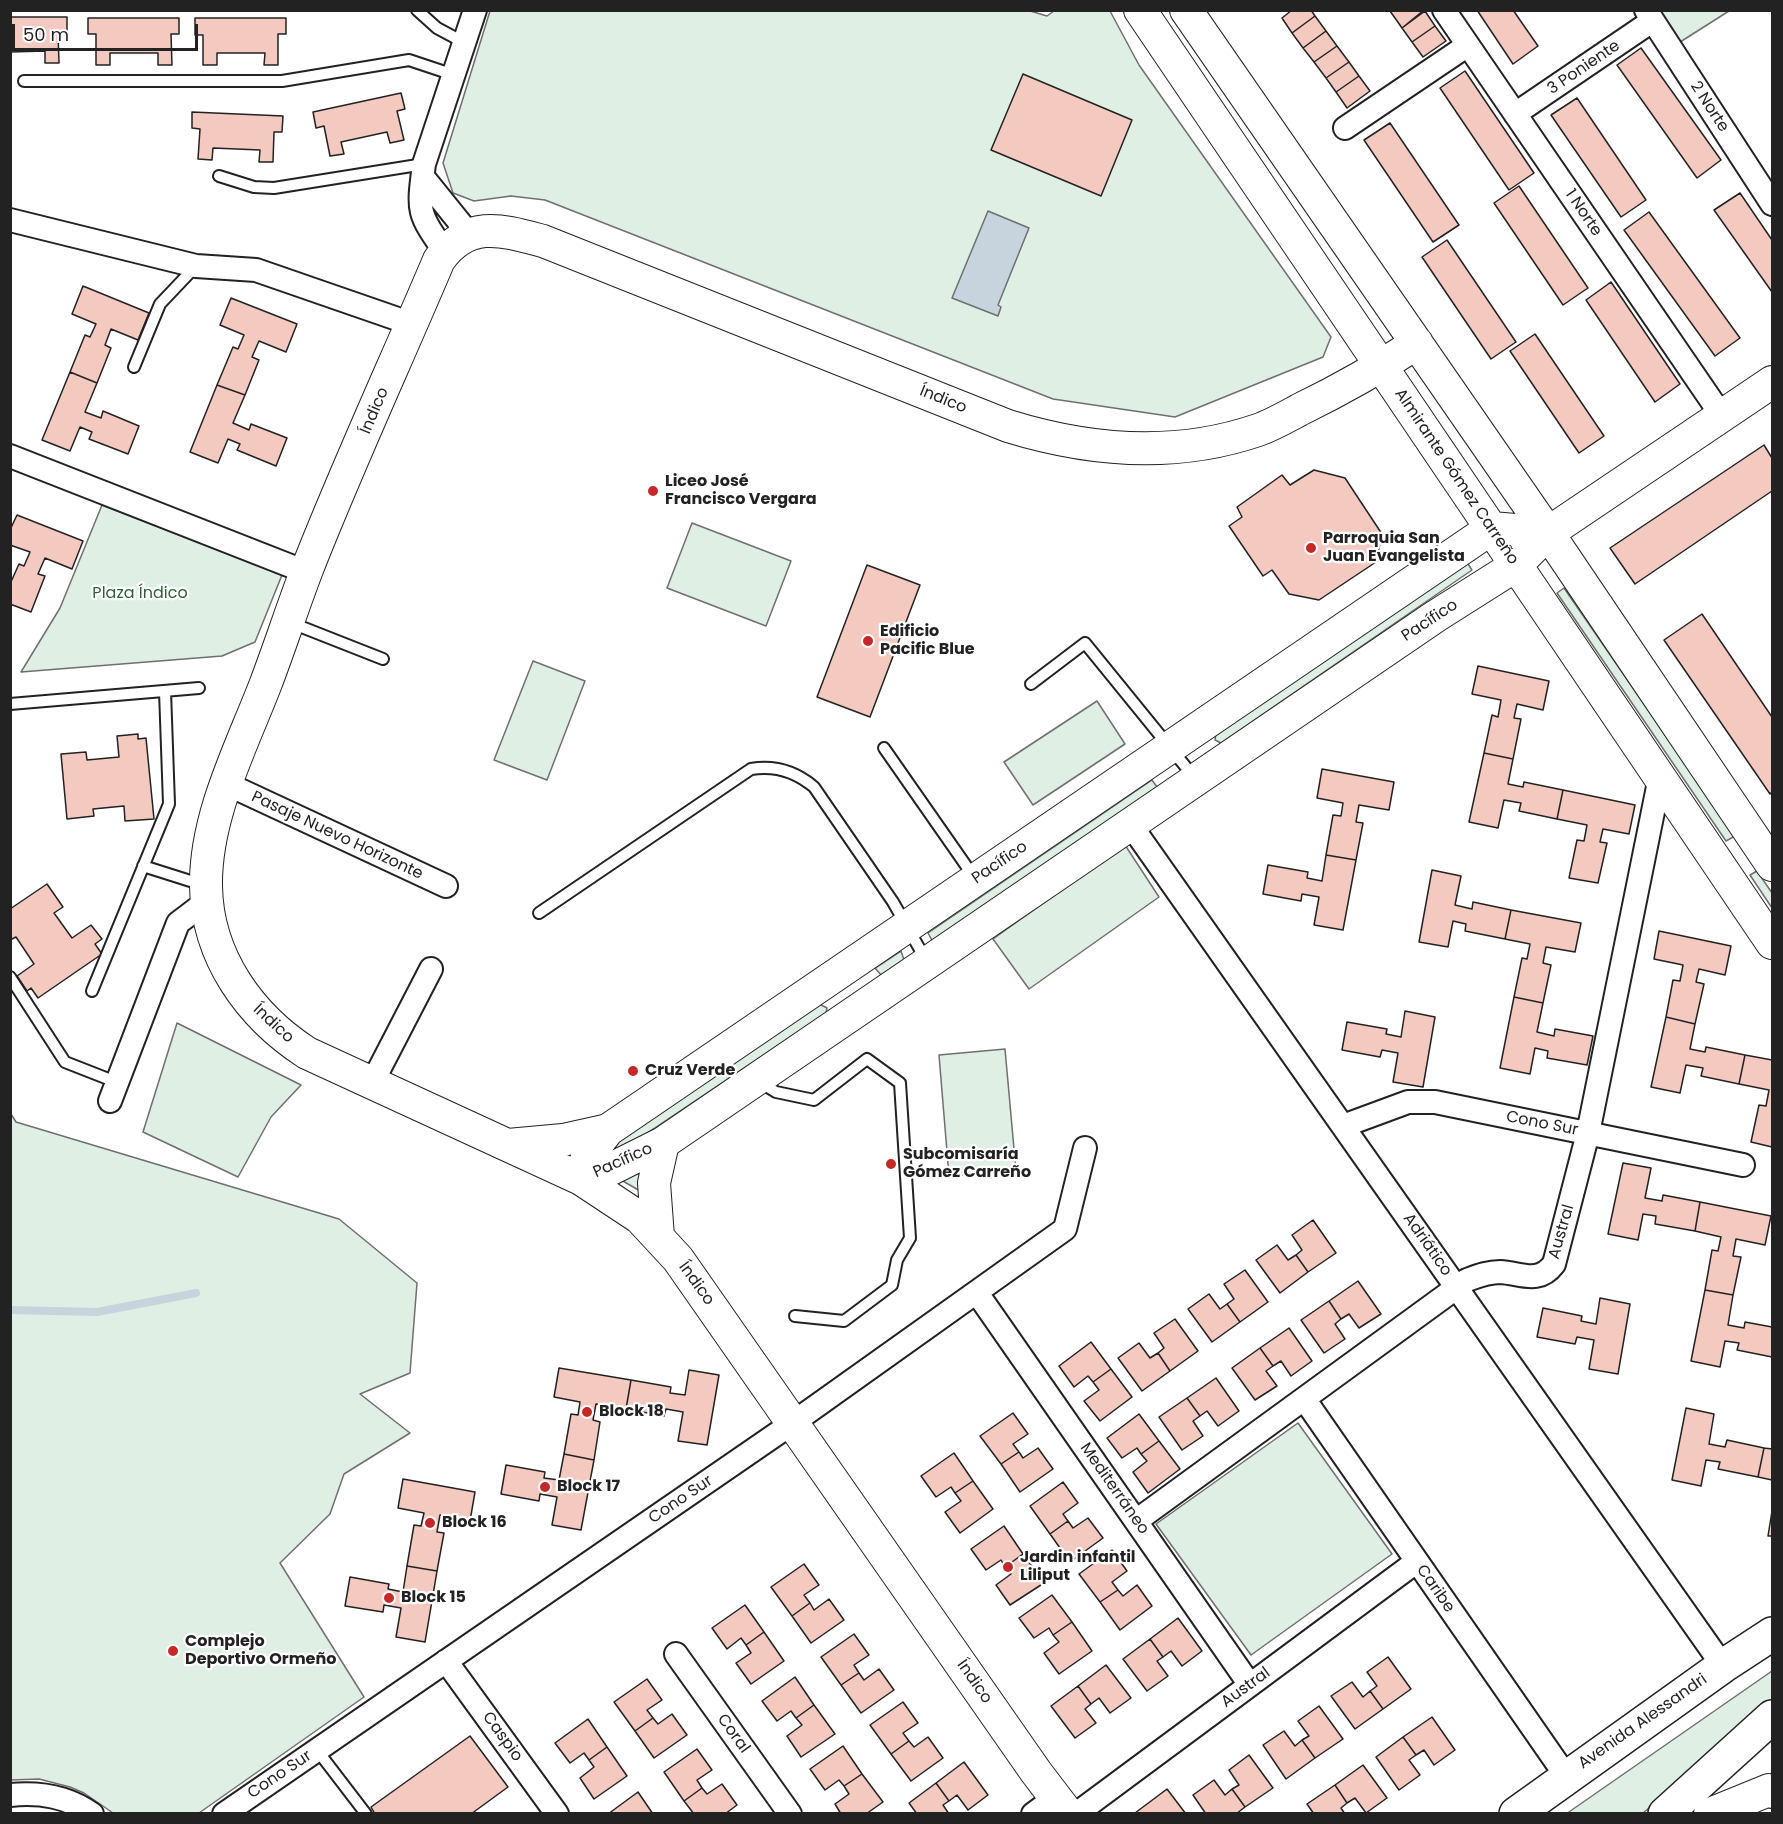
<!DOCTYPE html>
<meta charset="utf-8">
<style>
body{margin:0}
#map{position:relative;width:1783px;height:1824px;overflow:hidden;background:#fff;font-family:Poppins,sans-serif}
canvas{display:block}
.frame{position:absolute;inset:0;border:12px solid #222;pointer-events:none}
.scale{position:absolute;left:12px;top:24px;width:186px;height:27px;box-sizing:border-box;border:3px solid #222;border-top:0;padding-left:8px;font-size:18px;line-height:21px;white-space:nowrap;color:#222;-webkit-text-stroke:4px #fff;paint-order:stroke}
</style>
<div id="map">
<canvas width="1783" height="1824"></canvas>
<div class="frame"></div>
<div class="scale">50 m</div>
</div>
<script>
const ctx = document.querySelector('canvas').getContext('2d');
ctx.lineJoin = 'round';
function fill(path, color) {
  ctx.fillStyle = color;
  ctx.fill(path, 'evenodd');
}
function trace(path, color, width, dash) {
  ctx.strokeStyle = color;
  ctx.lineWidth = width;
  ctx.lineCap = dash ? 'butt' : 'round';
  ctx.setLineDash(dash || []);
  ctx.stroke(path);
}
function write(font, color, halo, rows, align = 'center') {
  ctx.font = font + ' Poppins,sans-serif';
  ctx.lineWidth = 4.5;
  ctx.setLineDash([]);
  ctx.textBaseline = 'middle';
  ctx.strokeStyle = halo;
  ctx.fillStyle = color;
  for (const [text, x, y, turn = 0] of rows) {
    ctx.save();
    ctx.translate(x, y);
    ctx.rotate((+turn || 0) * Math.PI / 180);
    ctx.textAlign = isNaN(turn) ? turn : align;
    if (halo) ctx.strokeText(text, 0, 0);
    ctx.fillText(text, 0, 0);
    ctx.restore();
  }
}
const green = new Path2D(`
 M1027,10L1047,16L1054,11H1110L1139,65L1331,337L1323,357L1175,417L1053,399L545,200L511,196L474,201L453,193L443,163L490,11Z
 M1654,11H1729L1677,44Z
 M102,505L282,575L255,642L222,656L21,672L60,608Z
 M692,523L791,561L766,626L667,588Z
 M1466,561L1472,570L1221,743L1215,740L1216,733Z
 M1564,588L1735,836L1726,841L1557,593Z
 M533,661L585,681L547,780L494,760Z
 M1097,701L1125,744L1033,805L1004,762Z
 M1152,780L1157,787L933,942L928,933Z
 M1125,845L1159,897L1029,989L993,939Z
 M1757,871L1772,893V908L1750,875Z
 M901,951L904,960L881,975L875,968Z
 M819,1004L827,1008L826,1013L601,1164L597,1155Z
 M177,1023L301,1085L271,1117L238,1177L143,1132Z
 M1005,1049L1016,1171L949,1176L939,1055Z
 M11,1114L16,1122L339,1219L417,1283L410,1373L360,1394L410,1433L344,1474L330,1514L280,1563L364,1697L199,1813H113L84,1793L70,1787L39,1779L11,1780Z
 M643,1161L640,1191L616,1177Z
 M1298,1423L1392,1554L1251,1655L1156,1524Z
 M1772,1671V1705L1643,1813L1566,1814Z`);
const water = new Path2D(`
 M988,211L1029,228L998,305L1001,307L998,316L952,298Z`);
const stream = new Path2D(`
 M10,1310L97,1312L196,1293`);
const building = new Path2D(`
 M1292,10H1311L1315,16L1292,33L1282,18Z
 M1424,10L1402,28L1390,11L1391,10Z
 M1477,10H1513L1538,46L1513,64Z
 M1425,11L1435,26L1412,42L1402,28Z
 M1315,16L1326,31L1303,48L1292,33Z
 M10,17H67V33H58L59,63H45V51L10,52Z
 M88,18H179V34H171L172,65H158V53H110V65H96V34H88Z
 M195,18H286V34H278V65H264L265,53H217V65H203V35H195Z
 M1435,26L1446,41L1423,57L1412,42Z
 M1326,31L1337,46L1314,62L1303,48Z
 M1337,46L1349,62L1326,78L1314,62Z
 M1641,48L1721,160L1697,178L1617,65Z
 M1349,62L1359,76L1336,92L1326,78Z
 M1465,71L1534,173L1509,190L1440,88Z
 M1023,74L1132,120L1101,196L991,150Z
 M1359,76L1370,91L1347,108L1336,92Z
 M401,93L405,109L397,111L404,140L390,143L387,132L341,142L344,154L330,156L324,126L316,128L313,112Z
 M1577,98L1646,200L1621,217L1551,115Z
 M192,112L283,116L282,132H274L273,162H259L260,150L213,148L212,160L198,159L200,129L192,128Z
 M1390,123L1459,225L1433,242L1364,140Z
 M1519,186L1588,288L1563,305L1494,203Z
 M1740,193L1772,240V292L1714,210Z
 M1649,212L1740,338L1715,356L1624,230Z
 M1447,240L1516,342L1491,359L1422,257Z
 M1611,282L1680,384L1655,402L1586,300Z
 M83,286L149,313L138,340L111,329L105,345L111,348L97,383L70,372L85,335L90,337L96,324L72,314Z
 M231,298L297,324L286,352L259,341L252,357L259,360L245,395L217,385L233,347L238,349L244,335L220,325Z
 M1535,334L1604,436L1579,453L1510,351Z
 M70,372L97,383L85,412L101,418L103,411L139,426L128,454L89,439L92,432L80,427L70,451L42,440Z
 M217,385L245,395L233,423L249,430L251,424L287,438L276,466L237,450L240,444L228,439L218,463L190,452Z
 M1764,445L1772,458V491L1635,584L1610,548Z
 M1314,470L1345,478L1382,534L1376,562L1319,600L1289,594L1272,570L1263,576L1229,526L1242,517L1237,507L1282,475L1290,485Z
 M17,515L83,541L72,569L45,558L38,574L45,576L31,612L10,604V584L19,564L24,566L30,552L10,545V530Z
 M867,565L920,585L870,717L817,697Z
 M1702,614L1772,717V792L1770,794L1664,640Z
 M1478,666L1549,681L1543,710L1517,704L1514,718L1521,719L1513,759L1484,753L1492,715L1498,717L1501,700L1472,694Z
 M138,734V739L146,738L154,819L125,821L124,806L93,809L94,816L67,819L61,754L86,752L87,760L119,757L117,736Z
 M1484,753L1513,759L1508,784L1523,787L1524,782L1563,790L1557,819L1519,811L1521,803L1504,800L1498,828L1469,822Z
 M1322,769L1394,782L1389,810L1359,805L1356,822L1363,823L1356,860L1326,855L1333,815L1341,816L1343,803L1317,798Z
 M1563,790L1635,805L1629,834L1603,829L1600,842L1607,843L1598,883L1569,878L1577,840L1584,841L1587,825L1557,819Z
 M1326,855L1356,860L1343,930L1314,925L1319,897L1302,894L1301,901L1263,894L1268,865L1308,872L1307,878L1322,881Z
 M1432,870L1461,876L1455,905L1472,909L1473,902L1511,910L1505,939L1465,931L1466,924L1453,921L1448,947L1419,942Z
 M47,884L63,907L54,913L72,938L91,925L102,939L95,944L102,954L38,998L31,988L27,991L17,976L34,964L16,937L10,940V909Z
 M1511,910L1581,923L1575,952L1546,947L1543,963L1551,965L1543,1003L1514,997L1522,958L1527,959L1530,944L1505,939Z
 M1659,931L1731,946L1725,975L1699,969L1696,982L1704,984L1695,1024L1666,1017L1673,980L1680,981L1683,965L1654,959Z
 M1514,997L1543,1003L1537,1032L1554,1036L1555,1029L1593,1036L1587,1065L1547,1058L1548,1051L1535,1048L1530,1074L1500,1068Z
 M1405,1011L1435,1017L1423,1087L1393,1082L1398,1053L1382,1050L1380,1057L1342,1050L1347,1022L1387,1029L1386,1034L1401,1037Z
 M1666,1017L1695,1024L1690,1049L1705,1052L1706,1047L1745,1055L1739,1084L1701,1076L1703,1068L1686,1065L1680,1093L1651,1087Z
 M1745,1055L1772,1060V1147L1751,1142L1759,1105L1766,1106L1769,1090L1739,1084Z
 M1623,1163L1651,1168L1645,1198L1662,1201L1663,1195L1700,1202L1695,1231L1655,1224L1656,1216L1643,1214L1638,1240L1608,1234Z
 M1700,1202L1771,1216L1765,1245L1736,1239L1733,1256L1741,1257L1733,1295L1705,1290L1712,1250L1718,1251L1721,1237L1695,1231Z
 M1313,1220L1336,1253L1308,1272L1296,1255L1302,1250L1292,1235Z
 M1277,1245L1288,1260L1296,1255L1308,1272L1280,1293L1256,1260Z
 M1245,1270L1268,1302L1240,1322L1227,1304L1234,1299L1224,1284Z
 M1358,1281L1381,1314L1359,1328L1349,1314L1341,1319L1329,1301Z
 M1705,1290L1733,1295L1728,1325L1744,1328L1745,1322L1772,1327V1357L1737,1350L1739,1343L1725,1341L1720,1367L1691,1361Z
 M1209,1294L1220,1309L1227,1304L1240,1322L1212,1342L1188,1309Z
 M1600,1298L1630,1304L1618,1374L1589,1369L1594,1340L1577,1337L1575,1344L1537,1337L1543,1308L1582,1316L1581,1321L1596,1324Z
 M1329,1301L1341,1319L1335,1324L1345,1339L1324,1353L1301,1320Z
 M1175,1319L1198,1351L1170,1371L1158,1353L1164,1348L1154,1333Z
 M1289,1328L1312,1361L1291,1376L1281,1361L1273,1366L1260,1348Z
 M1091,1342L1111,1369L1093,1382L1088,1376L1074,1387L1059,1366Z
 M1139,1343L1150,1358L1158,1353L1170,1371L1142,1391L1118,1358Z
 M1260,1348L1273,1366L1266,1371L1277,1386L1255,1400L1232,1368Z
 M559,1368L631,1380L626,1409L596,1404L593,1420L600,1422L594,1460L564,1454L571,1414L578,1415L580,1402L554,1397Z
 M1111,1369L1132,1397L1100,1421L1084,1401L1099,1390L1093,1382Z
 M689,1370L719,1375L707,1445L678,1441L683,1412L666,1409L664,1416L626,1409L631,1380L671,1387L670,1393L685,1395Z
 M1216,1378L1239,1411L1218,1426L1207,1411L1200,1416L1187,1398Z
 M1187,1398L1200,1416L1193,1421L1203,1436L1182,1450L1159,1417Z
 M1686,1408L1714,1414L1709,1444L1725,1447L1727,1440L1764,1448L1758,1477L1718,1469L1720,1462L1706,1460L1701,1486L1672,1480Z
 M1013,1413L1028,1434L1013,1444L1019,1452L1001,1464L980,1436Z
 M1139,1414L1159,1441L1141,1454L1137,1448L1122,1458L1107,1438Z
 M1159,1441L1180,1469L1148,1493L1133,1472L1147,1461L1141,1454Z
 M1038,1448L1053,1469L1020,1492L1001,1464L1019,1452L1023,1458Z
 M1764,1448L1772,1449V1480L1758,1477Z
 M954,1453L973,1481L955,1493L951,1487L936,1497L921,1476Z
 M564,1454L594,1460L581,1530L552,1525L557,1497L540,1494L539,1501L501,1494L506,1465L545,1472L544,1478L559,1480Z
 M403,1479L475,1492L470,1521L440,1515L437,1532L444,1533L437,1571L407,1566L414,1525L421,1526L424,1513L398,1508Z
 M973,1481L993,1509L960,1533L945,1512L961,1501L955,1493Z
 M1063,1482L1078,1503L1063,1514L1068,1521L1050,1534L1030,1506Z
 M1772,1511V1536H1768Z
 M1088,1518L1103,1538L1070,1562L1050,1534L1068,1521L1073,1528Z
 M1004,1526L1023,1554L1005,1567L1001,1560L986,1570L971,1549Z
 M1112,1550L1127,1571L1112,1582L1118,1590L1100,1602L1079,1574Z
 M1023,1554L1044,1583L1010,1605L996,1585L1011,1574L1005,1567Z
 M804,1564L819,1585L804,1595L810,1603L792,1616L771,1587Z
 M407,1566L437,1571L425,1642L396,1637L401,1608L384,1605L383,1612L345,1606L350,1577L389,1584L388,1589L403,1592Z
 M1137,1585L1152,1606L1120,1630L1100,1602L1118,1590L1123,1596Z
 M1052,1595L1072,1622L1053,1635L1049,1628L1034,1638L1019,1618Z
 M829,1599L844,1620L811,1643L792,1616L810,1603L814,1610Z
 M745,1605L764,1632L746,1645L741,1638L727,1649L712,1628Z
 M1178,1618L1202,1651L1182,1666L1171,1651L1163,1657L1150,1639Z
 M1072,1622L1092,1651L1059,1674L1044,1653L1059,1642L1053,1635Z
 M764,1632L784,1661L751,1684L736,1663L751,1653L746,1645Z
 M854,1634L869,1655L854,1665L859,1673L841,1685L821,1657Z
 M1150,1639L1163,1657L1157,1661L1168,1676L1147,1691L1123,1659Z
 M1388,1657L1411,1689L1383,1709L1370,1691L1377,1686L1367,1672Z
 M1106,1665L1131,1698L1110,1713L1099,1698L1091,1704L1078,1686Z
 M879,1669L894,1690L861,1713L841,1685L859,1673L864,1680Z
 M795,1677L814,1705L796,1718L791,1711L777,1721L762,1701Z
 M647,1679L662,1700L647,1710L653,1718L635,1731L614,1702Z
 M1352,1682L1363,1697L1370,1691L1383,1709L1355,1729L1331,1696Z
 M1078,1686L1091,1704L1085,1709L1096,1723L1075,1738L1051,1706Z
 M903,1702L918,1723L903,1733L909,1741L891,1754L870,1725Z
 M814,1705L835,1734L801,1757L787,1736L802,1725L796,1718Z
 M1319,1706L1343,1739L1315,1758L1302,1740L1309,1736L1298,1721Z
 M672,1714L687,1735L654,1758L635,1731L653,1718L658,1724Z
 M1432,1717L1455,1750L1434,1765L1424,1750L1416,1755L1403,1737Z
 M588,1719L607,1747L589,1760L584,1753L570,1763L555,1743Z
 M1284,1731L1295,1746L1302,1740L1315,1758L1286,1779L1263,1745Z
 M470,1736L508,1787L471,1814H375L371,1807Z
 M928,1737L943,1758L911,1781L891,1754L909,1741L914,1747Z
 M1403,1737L1416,1755L1409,1760L1420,1775L1399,1790L1376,1757Z
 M843,1746L862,1774L844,1786L839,1780L825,1790L810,1769Z
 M607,1747L627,1776L594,1799L580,1778L594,1767L589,1760Z
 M697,1749L712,1770L697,1780L702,1788L684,1801L664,1772Z
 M1249,1755L1273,1788L1245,1807L1232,1789L1239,1785L1229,1770Z
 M964,1762L988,1795L968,1810L957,1795L949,1801L936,1783Z
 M1363,1765L1387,1798L1366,1813L1355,1798L1347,1803L1335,1785Z
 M862,1774L883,1802L866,1814H841L835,1804L849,1794L844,1786Z
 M1214,1780L1225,1795L1232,1789L1245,1807L1236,1814H1206L1193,1795Z
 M936,1783L949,1801L943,1805L949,1814H917L909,1803Z
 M722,1784L737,1805L725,1814H694L684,1801L702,1788L707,1794Z
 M1335,1785L1347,1803L1341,1808L1345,1814H1314L1307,1804Z
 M1167,1789L1186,1814L1135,1813Z
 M638,1792L653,1814H608Z`);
const lane = new Path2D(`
 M417,10L437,28L465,43
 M24,81H282L409,60L454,75
 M219,176L254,187L274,188L424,164
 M134,367L160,304L196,266
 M289,622L383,659
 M1031,684L1085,643L1194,777
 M10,704L199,688
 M884,748L974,877
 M143,866L203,885
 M539,913L751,769C775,765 795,771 814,787L893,902L926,960
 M10,977L65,1062L116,1082
 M92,991L169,804L165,691
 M758,1081L776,1092L814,1100L867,1059L900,1083L910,1238L897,1260L892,1285L844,1321L795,1316
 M317,1750L366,1814`);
const street = new Path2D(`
 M1444,10L1722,416
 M1646,10L1772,204
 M1515,114L1652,21
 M1345,128L1468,45
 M423,177L469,234
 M10,220L196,266L256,270L412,324
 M445,252C417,212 418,212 424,164L475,10
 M10,456L306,572
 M227,784L446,886
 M1130,824L1723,1666
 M371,1085L431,969
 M110,1101L178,923L207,901
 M1343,1126L1408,1102H1435L1743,1165
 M977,1293L1250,1685
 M1305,1400L1566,1776
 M1136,1521L1467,1280C1478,1276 1488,1272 1500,1272C1521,1273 1538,1285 1554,1264L1588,1133L1660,777
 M676,1654L790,1814
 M446,1661L557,1814
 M10,1795C40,1792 67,1796 92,1814
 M224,1814L794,1422L1065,1229L1085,1148
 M1033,1814L1056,1797
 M1076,1814L1416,1562`);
const secondary = new Path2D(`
 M1140,10L1772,943
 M1186,10L1548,533L1772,865
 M508,1145L563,1140L608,1130
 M581,1179L605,1172L663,1143L1436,616L1515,566L1548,533L1772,382
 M581,1179L587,1157L608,1130L1492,528L1548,533
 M658,1237L654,1183L663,1143
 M1068,1814L1036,1772L678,1259L640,1218L581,1179L307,1053C250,1016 207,957 206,886C205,816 241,748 266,683C280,646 292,609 306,572C347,467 395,364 439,260C468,219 502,230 543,241L1008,426C1089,451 1176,458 1258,430C1272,425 1286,417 1299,410C1340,390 1379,368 1417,343
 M1710,1814L1769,1790L1772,1792`);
const primary = new Path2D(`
 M1516,1814L1723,1666L1772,1634
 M1665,1814L1772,1717`);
const markers = [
 [653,491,6,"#c62828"],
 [1311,548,6,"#c62828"],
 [868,641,6,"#c62828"],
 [633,1071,6,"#c62828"],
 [891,1164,6,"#c62828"],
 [587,1412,6,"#c62828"],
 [545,1487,6,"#c62828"],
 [430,1523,6,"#c62828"],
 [1008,1567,6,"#c62828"],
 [389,1598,6,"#c62828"],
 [173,1651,6,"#c62828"]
];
const streetNames = [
 ["3 Poniente",1584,68,-34],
 ["2 Norte",1709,107,57],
 ["1 Norte",1583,213,56],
 ["Índico",943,400,22],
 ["Índico",375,411,-67],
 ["Almirante Gómez Carreño",1456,477,56],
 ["Pacífico",1430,621,-33],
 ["Pasaje Nuevo Horizonte",337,836,25],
 ["Pacífico",1000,863,-34],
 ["Índico",273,1024,43],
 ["Cono Sur",1542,1124,11],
 ["Pacífico",623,1161,-24],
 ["Austral",1562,1232,-74],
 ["Adriático",1427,1245,55],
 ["Índico",696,1284,54],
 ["Mediterráneo",1114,1489,55],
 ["Cono Sur",681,1500,-34],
 ["Caribe",1435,1589,55],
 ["Índico",974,1682,55],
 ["Austral",1246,1688,-36],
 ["Avenida Alessandri",1643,1722,-35],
 ["Coral",733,1734,54],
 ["Caspio",502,1737,54],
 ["Cono Sur",280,1775,-34]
];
const poiNames = [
 ["Liceo José",665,482],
 ["Francisco Vergara",665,500],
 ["Parroquia San",1323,539],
 ["Juan Evangelista",1323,557],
 ["Edificio",880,632],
 ["Pacific Blue",880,650],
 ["Cruz Verde",645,1071],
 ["Subcomisaría",903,1155],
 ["Gómez Carreño",903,1173],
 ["Block 18",599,1412],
 ["Block 17",557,1487],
 ["Block 16",442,1523],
 ["Jardin infantil",1020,1558],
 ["Liliput",1020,1576],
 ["Block 15",401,1598],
 ["Complejo",185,1642],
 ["Deportivo Ormeño",185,1660]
];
const parkNames = [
 ["Plaza Índico",140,594]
];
fill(green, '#e0efe3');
trace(green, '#6f6f6f', 1.5);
fill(water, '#c7d3dd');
trace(water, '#6f6f6f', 1.5);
trace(stream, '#c7d3dd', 8);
fill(building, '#f3c9c0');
trace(building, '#222', 1.5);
trace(lane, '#222', 14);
trace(street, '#222', 26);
trace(secondary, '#222', 34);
trace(primary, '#222', 36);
trace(lane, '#fff', 10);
trace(street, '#fff', 22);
trace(secondary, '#fff', 32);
trace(primary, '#fff', 33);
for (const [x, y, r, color] of markers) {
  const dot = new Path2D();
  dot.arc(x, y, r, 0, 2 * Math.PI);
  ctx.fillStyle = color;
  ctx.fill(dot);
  trace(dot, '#fff', 2);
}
write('16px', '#222', '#fff', streetNames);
write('bold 16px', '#222', '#fff', poiNames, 'left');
write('16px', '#2f5e38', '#fff', parkNames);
</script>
